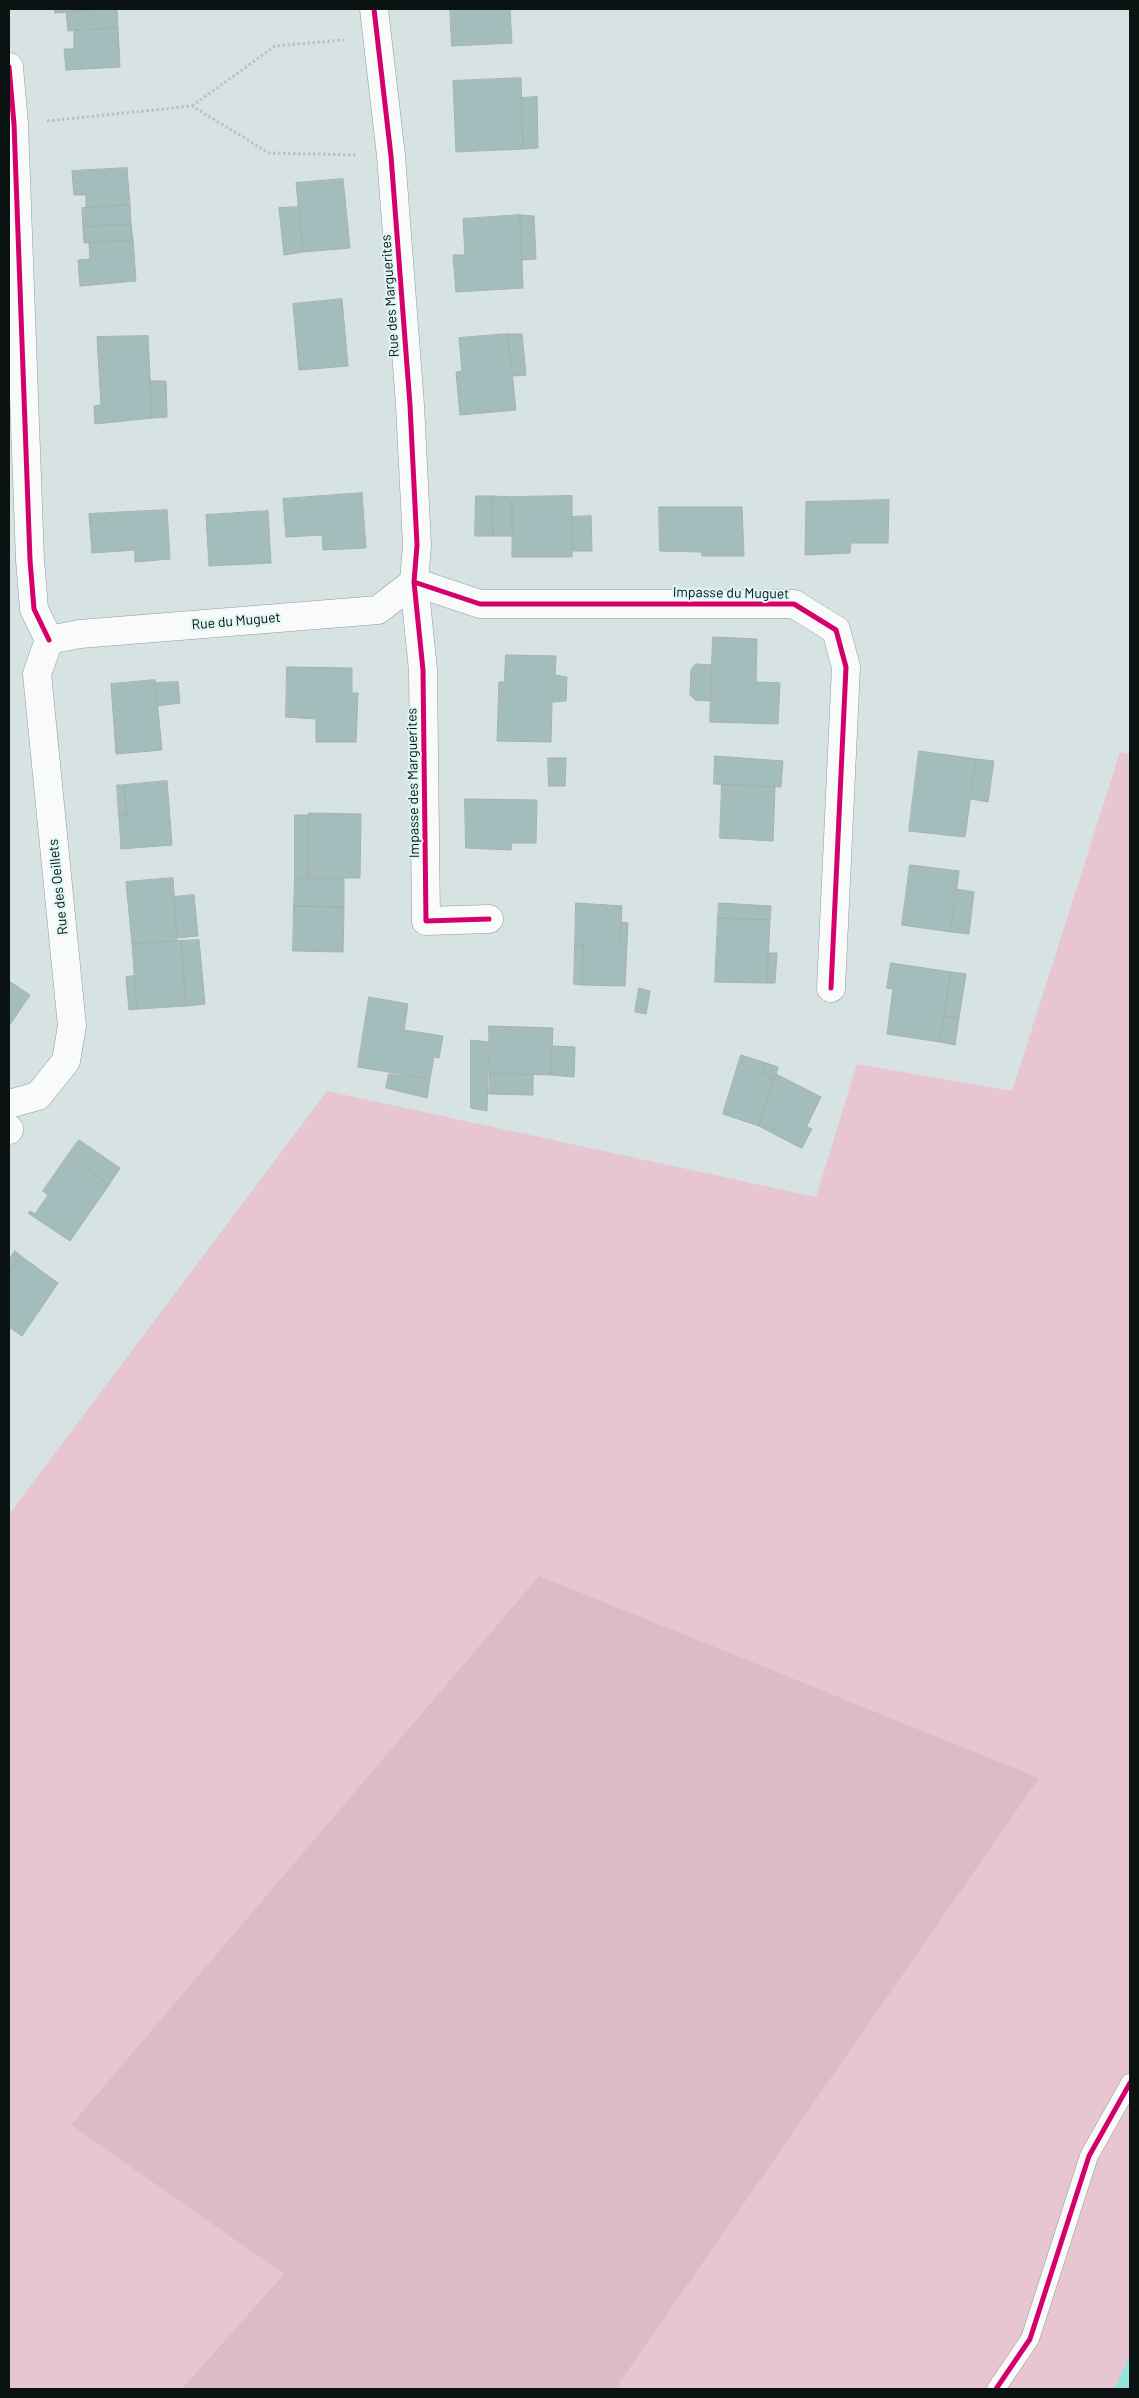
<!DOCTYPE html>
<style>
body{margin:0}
#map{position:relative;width:1139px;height:2398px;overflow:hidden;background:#d6e3e2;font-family:Barlow,sans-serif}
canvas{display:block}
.frame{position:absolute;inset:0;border:10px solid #0a1212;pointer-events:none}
</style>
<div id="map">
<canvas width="1139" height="2398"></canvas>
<div class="frame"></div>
</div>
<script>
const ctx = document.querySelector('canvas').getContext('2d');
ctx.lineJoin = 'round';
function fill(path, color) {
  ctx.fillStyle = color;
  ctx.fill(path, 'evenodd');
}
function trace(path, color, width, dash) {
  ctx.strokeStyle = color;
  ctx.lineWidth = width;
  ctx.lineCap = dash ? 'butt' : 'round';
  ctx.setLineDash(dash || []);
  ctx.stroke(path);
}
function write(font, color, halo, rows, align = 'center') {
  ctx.font = font + ' Barlow,sans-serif';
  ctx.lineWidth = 4;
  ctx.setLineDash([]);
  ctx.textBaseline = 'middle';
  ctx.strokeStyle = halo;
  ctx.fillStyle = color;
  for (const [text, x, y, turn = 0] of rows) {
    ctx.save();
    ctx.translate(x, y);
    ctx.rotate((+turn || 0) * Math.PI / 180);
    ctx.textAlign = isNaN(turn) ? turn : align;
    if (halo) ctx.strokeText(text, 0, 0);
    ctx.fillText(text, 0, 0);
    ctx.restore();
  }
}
const green = new Path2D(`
 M1120,752L1130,754V2355L1114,2389H9V1514L327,1091L816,1197L857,1064L1012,1091Z`);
const forest = new Path2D(`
 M539,1576L1039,1778L615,2389H182L284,2274L71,2125Z`);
const water = new Path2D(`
 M1130,2355V2389H1114Z`);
const building = new Path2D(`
 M55,9H109L55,13Z
 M109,9H117L118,28L68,31L66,12Z
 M450,9H510L512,43L452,46Z
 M118,28L120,67L66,70L64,49H74V31Z
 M521,78L523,149L456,152L453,81Z
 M537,97L538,148L523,149L521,98Z
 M127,168L130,205L86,208V195H74L72,171Z
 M343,179L350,248L303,252L296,183Z
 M130,205L131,224L83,227L82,208Z
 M299,207L303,252L284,255L279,208Z
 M520,215L534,216L536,259L522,260Z
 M520,215L523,288L456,292L453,255H465L463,219Z
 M131,224L133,240L84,243L83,227Z
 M133,240L136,281L80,286L78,260L90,259L89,243Z
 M342,299L348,366L299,370L293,304Z
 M508,334H522L526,375L513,376Z
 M508,334L516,410L460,415L456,372L462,371L459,338Z
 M148,336L152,418L95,424L94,406L101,405L97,337Z
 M150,381H166L167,417L152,418Z
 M362,493L366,548L323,550L322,535L286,537L283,499Z
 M476,496H492L493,536H475Z
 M492,496L512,497V536H493Z
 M572,496V557H512V497Z
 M889,500L888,543H851L850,553L805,555L806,502Z
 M659,507H742L744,556H702L701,552L660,551Z
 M167,510L170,559L135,562V550L92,553L89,514Z
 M268,511L271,563L209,566L206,515Z
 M591,516L592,551H572V517Z
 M713,637L757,639L756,682L780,683L778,724L710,722Z
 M506,655L556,656L555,675L567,677L566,701L552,702L551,742L497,741L499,682H504Z
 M696,664L712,665L711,701L695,700L690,695L691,670Z
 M287,667L352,668V693H358L356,742H316V719L286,717Z
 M155,680L162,750L116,754L111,684Z
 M178,682L180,703L157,706L155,683Z
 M919,751L976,759L965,837L909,831Z
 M715,756L783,761L781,787L714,784Z
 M548,758H566L565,786H549Z
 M976,759L994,761L988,802L971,799Z
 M167,781L172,845L121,849L119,816L127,815L124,785Z
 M722,784L775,787L773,841L720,838Z
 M117,785H124L127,815L119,816Z
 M465,799L537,800L536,843H512L511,850L466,848Z
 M309,813L361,814L360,878H308Z
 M295,815H308V878H295Z
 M910,865L959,871L951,932L902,925Z
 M173,878L177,941L132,944L126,882Z
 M295,878H344V907L294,906Z
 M956,889L974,892L969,934L951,932Z
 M194,895L198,936L177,938L174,897Z
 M576,903L622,906L620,944H627L625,986L582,985L583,945H575Z
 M719,903L771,906L770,920L718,918Z
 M294,906L344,907L343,952L293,951Z
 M718,918L770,920L767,983L715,982Z
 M621,922L628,923L627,944H620Z
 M199,940L205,1004L186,1006L181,941Z
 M181,941L186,1006L137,1009L132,944Z
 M575,945H583L582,985L574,984Z
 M768,953H777L775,983H767Z
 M891,963L951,972L940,1042L887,1034L893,989L887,988Z
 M951,972L966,974L959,1018L944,1016Z
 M134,976L137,1009L129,1010L126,977Z
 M9,981L30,995L9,1026Z
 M639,988L650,991L646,1014L635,1012Z
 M369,997L408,1004L404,1030L443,1036L439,1058L434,1057L430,1079L358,1067Z
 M944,1016L959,1018L955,1045L940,1042Z
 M489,1026L553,1028L551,1075L490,1073Z
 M471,1040L489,1042L487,1111L471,1108Z
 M552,1046L575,1047L574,1077L551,1075Z
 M741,1055L766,1063L763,1074L775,1079L759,1126L723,1114Z
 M766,1063L778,1067L775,1079L763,1074Z
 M490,1073L533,1075V1095L489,1094Z
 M389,1074L430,1079L427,1098L386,1088Z
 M776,1074L821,1097L797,1146L759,1126Z
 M807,1127L812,1129L802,1148L797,1146Z
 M79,1140L120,1168L109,1185L68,1155Z
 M68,1155L109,1185L70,1241L28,1213L30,1211L35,1214L48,1195L43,1191Z
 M15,1251L21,1256L9,1273V1260Z
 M21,1256L58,1283L22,1336L9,1327V1273Z`);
const path = new Path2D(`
 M192,106L275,46L344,40
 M47,121L192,106L269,153L357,155`);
const service = new Path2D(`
 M996,2389L1030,2339L1089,2156L1130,2083`);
const minor = new Path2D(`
 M374,9L391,156L410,405L417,545L414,582L423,670L426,921L489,919
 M9,67L14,124L30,560L34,609L49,640
 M414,582L480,604H794L836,630L846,667L831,988
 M49,640L80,634L378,610L414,582
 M9,1104L38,1096L66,1061L72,1026L37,674L49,640
 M9,1129V1130`);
const cycleway = new Path2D(`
 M374,9L391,156L410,405L417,545L414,582L423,670L426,921L489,919
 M9,67L14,124L30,560L34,609L49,640
 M414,582L480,604H794L836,630L846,667L831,988
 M996,2389L1030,2339L1089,2156L1130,2083`);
const streetNames = [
 ["Rue des Marguerites",390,296,-94],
 ["Impasse du Muguet",731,593,1],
 ["Rue du Muguet",236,621,-5],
 ["Impasse des Marguerites",413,783,-91],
 ["Rue des Oeillets",58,887,-96]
];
fill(green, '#e7c6d2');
fill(forest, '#debac6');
fill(water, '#96e2dd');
fill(building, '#a3bdbc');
trace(building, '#a6b1b0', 1);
trace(service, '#919b9a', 19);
trace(minor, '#919b9a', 29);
trace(path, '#bcc1c1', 3, [2.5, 2.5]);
trace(service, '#f9fbfb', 18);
trace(minor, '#f9fbfb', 28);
trace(cycleway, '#d6006c', 5);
write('14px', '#0a1212', '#def6f4', streetNames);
</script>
